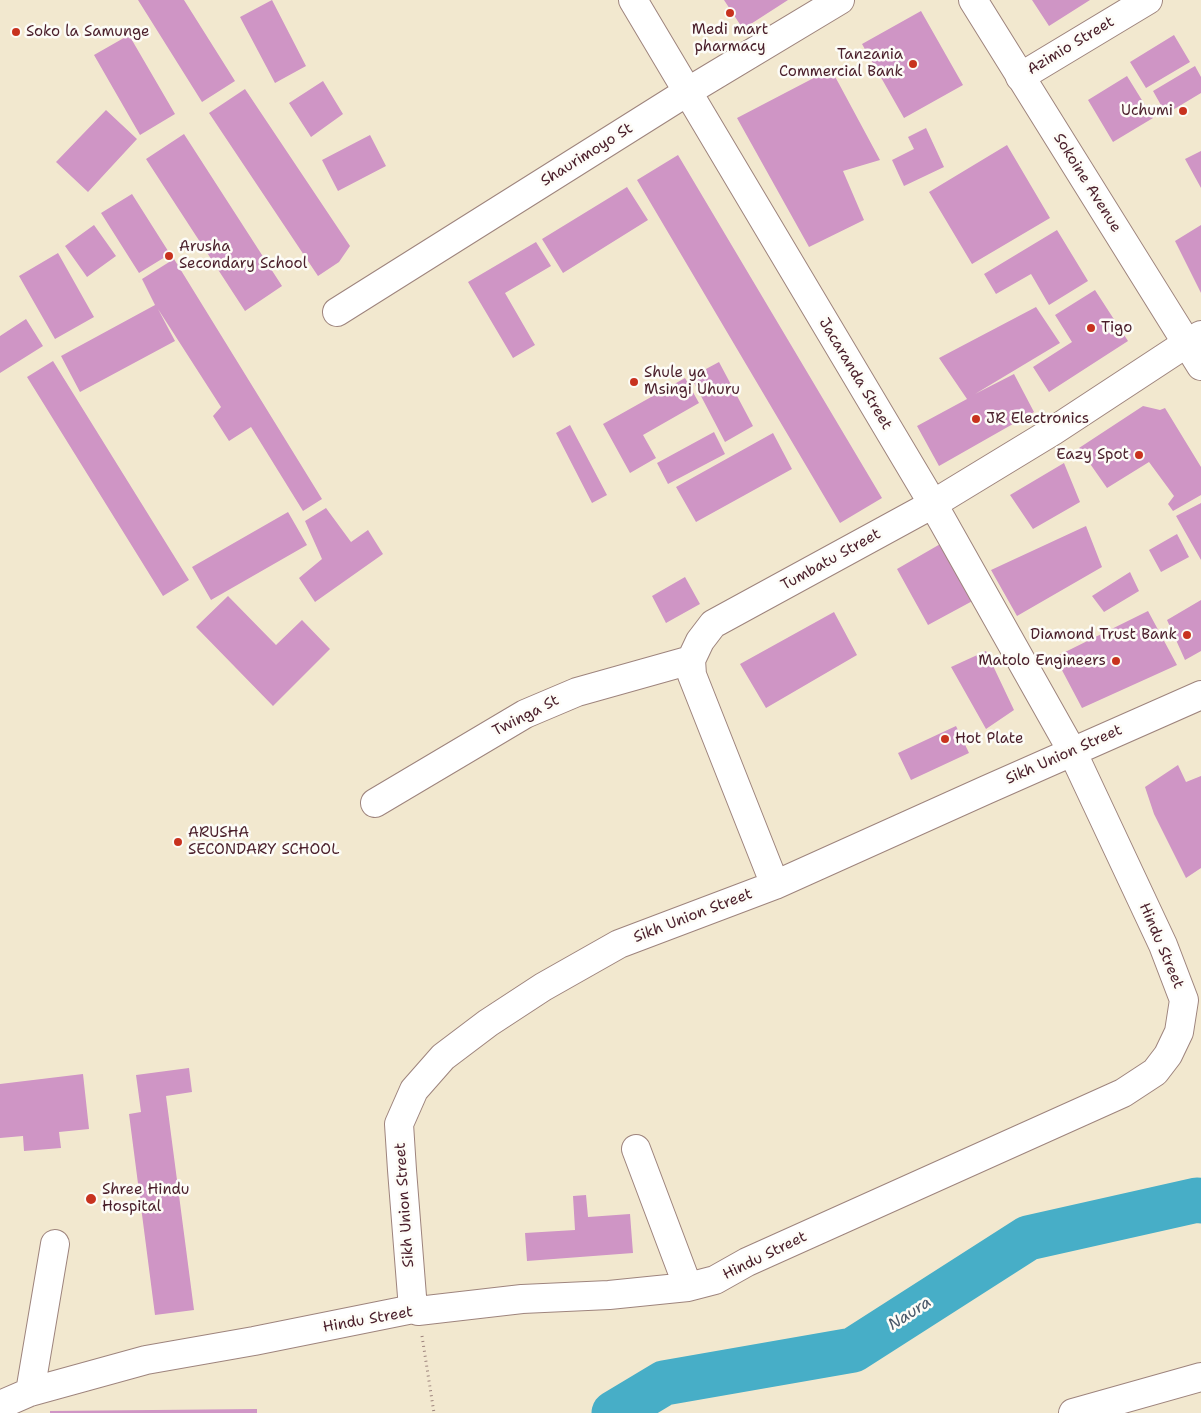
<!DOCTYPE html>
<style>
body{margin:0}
canvas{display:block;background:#f2e8cf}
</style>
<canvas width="1201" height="1413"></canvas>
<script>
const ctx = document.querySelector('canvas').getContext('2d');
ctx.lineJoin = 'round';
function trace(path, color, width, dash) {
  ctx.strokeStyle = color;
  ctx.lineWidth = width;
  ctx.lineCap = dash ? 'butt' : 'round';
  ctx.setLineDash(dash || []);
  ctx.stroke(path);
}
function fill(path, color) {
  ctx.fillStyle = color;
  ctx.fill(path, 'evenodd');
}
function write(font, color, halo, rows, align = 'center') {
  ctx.font = font + ' "Shantell Sans",sans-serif';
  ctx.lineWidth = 5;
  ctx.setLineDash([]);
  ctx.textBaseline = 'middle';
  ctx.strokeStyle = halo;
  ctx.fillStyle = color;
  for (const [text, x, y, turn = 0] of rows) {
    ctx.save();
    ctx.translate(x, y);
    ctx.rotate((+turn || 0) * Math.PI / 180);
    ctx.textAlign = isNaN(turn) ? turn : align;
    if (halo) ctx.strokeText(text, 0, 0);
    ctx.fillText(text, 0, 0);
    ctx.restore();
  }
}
const river = new Path2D(`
 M614,1413L664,1383L853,1350L1028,1238L1197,1200L1201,1201`);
const building = new Path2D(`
 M138,0H184L235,81L202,102Z
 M272,0L306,66L275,83L240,17Z
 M724,0H788L743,29Z
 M1032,0H1090L1049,26Z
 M921,11L963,85L904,118L862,44Z
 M129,35L175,114L140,135L94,55Z
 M1174,35L1190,62L1146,88L1130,62Z
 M1195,66L1201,77V93L1166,114L1153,91Z
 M831,69L880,160L843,171L864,220L809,247L737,118Z
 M1127,76L1153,118L1113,142L1088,100Z
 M323,81L343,114L311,137L289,103Z
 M245,89L350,246L339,262L318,276L209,113Z
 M106,110L137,139L88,192L56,162Z
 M926,128L944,167L904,186L892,160L914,149L908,137Z
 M184,134L282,286L245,311L146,159Z
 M370,135L386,166L338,191L322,160Z
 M1007,145L1050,218L972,264L929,192Z
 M1201,151V188L1185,159Z
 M678,155L882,498L840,523L637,180Z
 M627,187L648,220L563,273L542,239Z
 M132,194L170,254L139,273L101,213Z
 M94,225L116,256L87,277L65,246Z
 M1201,225V293L1175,241Z
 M1057,230L1088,281L1049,305L1031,274L996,294L984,274Z
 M536,242L551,266L505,293L535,345L513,358L468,282Z
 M58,253L94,317L55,339L19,276Z
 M174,259L322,499L303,511L251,427L229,441L213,416L221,407L158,309L175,341L80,392L61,356L155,305L142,279Z
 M1095,290L1128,341L1049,392L1033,367L1072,342L1055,315Z
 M1036,307L1060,343L975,394L1014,374L1034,412L939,466L917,426L967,399L939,358Z
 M26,319L43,346L0,373V336Z
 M53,361L189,580L163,596L27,377Z
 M719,362L753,426L725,442L691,377Z
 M685,378L699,403L643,435L656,458L630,473L603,424Z
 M1143,406L1160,410L1165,408L1201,467V495L1173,511L1168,504L1174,496L1149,462L1107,488L1079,448Z
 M570,425L607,495L592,503L556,433Z
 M714,432L725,454L668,484L657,463Z
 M773,433L792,469L696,522L676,487Z
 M1064,463L1080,502L1033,529L1010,495Z
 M1201,503V560L1176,516Z
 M326,508L351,542L368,530L383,554L315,602L299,578L322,559L305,521Z
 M288,512L307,545L211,600L192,567Z
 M1086,526L1102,567L1017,616L991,570Z
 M1177,534L1189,557L1161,572L1149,550Z
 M942,543L978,598L928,625L897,569Z
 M1130,572L1139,591L1104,612L1092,596Z
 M685,577L700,604L666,623L652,596Z
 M228,596L276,645L302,620L330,649L273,706L196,627Z
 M1201,600V651L1185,660L1167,620Z
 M1148,611L1177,665L1082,708L1055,657Z
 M834,612L857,655L766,708L740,664Z
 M986,651L1014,710L986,729L951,667Z
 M956,726L969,753L911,780L898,753Z
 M1178,765L1186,782L1201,776V868L1186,878L1154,814L1145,787Z
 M189,1068L192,1092L166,1096L194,1310L155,1315L129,1114L141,1112L136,1075Z
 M83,1074L89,1129L59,1132L61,1148L24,1151L23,1136L0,1138V1084Z
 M586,1195L588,1217L630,1214L633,1253L527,1261L525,1233L575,1230L573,1196Z
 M257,1409V1413H50V1411Z`);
const path = new Path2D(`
 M422,1336L434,1413`);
const minor = new Path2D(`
 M1020,77L1148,0
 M337,312L687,92L840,0
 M375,803L525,714L577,692L691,660
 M775,885L692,675L691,660L700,641L713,624L933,504L1053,431L1187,343L1201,335
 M636,1149L688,1287
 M413,1309L402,1170L399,1124L414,1090L443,1057L488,1023L543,987L619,944L775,885L986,790L1201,695
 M30,1392L55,1244
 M0,1405L30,1392L146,1360L254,1341L413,1309L418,1311L522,1299L609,1295L688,1287L715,1280L747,1262L1123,1093L1155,1072L1168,1055L1179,1032L1184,1000L1163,945L1072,751L933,504L633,0
 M1073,1413L1201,1377`);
const major = new Path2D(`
 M973,0L1201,366`);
const markers = [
 [730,13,5,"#c8321e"],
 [16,32,5,"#c8321e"],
 [913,64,5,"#c8321e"],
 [1183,111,5,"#c8321e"],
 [169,256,5,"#c8321e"],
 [1091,328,5,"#c8321e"],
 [634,382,5,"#c8321e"],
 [976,419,5,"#c8321e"],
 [1139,455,5,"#c8321e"],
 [1187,635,5,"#c8321e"],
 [1116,661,5,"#c8321e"],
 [945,739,5,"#c8321e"],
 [178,842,5,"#c8321e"],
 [91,1199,6,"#c8321e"]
];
const poiNames = [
 ["Medi mart",730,30,"center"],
 ["pharmacy",730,47,"center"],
 ["Soko la Samunge",26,32],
 ["Tanzania",903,55,"right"],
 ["Commercial Bank",903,72,"right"],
 ["Uchumi",1173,111,"right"],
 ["Arusha",179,247],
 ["Secondary School",179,264],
 ["Tigo",1101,328],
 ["Shule ya",644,373],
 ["Msingi Uhuru",644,390],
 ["JR Electronics",986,419],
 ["Eazy Spot",1129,455,"right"],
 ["Diamond Trust Bank",1177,635,"right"],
 ["Matolo Engineers",1106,661,"right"],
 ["Hot Plate",955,739],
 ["ARUSHA",188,833],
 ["SECONDARY SCHOOL",188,850],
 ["Shree Hindu",102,1190],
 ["Hospital",102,1207]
];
const streetNames = [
 ["Azimio Street",1071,46,-31],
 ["Shaurimoyo St",587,155,-32],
 ["Sokoine Avenue",1087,183,58],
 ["Jacaranda Street",855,374,59],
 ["Tumbatu Street",831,560,-29],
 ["Twinga St",526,716,-27],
 ["Sikh Union Street",1064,755,-24],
 ["Sikh Union Street",693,916,-21],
 ["Hindu Street",1161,946,67],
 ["Sikh Union Street",405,1205,-94],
 ["Hindu Street",765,1256,-26],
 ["Hindu Street",368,1320,-10]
];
const waterNames = [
 ["Naura",910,1314,-33]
];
trace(river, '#47aec7', 45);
fill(building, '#cf95c5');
trace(minor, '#9e847d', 30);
trace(major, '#9e847d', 30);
trace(path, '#9e847d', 3, [1, 4]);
trace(minor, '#fff', 28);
trace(major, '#fff', 28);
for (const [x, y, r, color] of markers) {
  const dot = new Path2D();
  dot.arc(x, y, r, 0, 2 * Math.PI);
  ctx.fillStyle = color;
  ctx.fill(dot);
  trace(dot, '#fdfcf7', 2);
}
write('15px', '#4a1f2b', '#fdfcf7', poiNames, 'left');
write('15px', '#4a1f2b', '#fdfcf7', streetNames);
write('italic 16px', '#495869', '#fdfcf7', waterNames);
</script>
